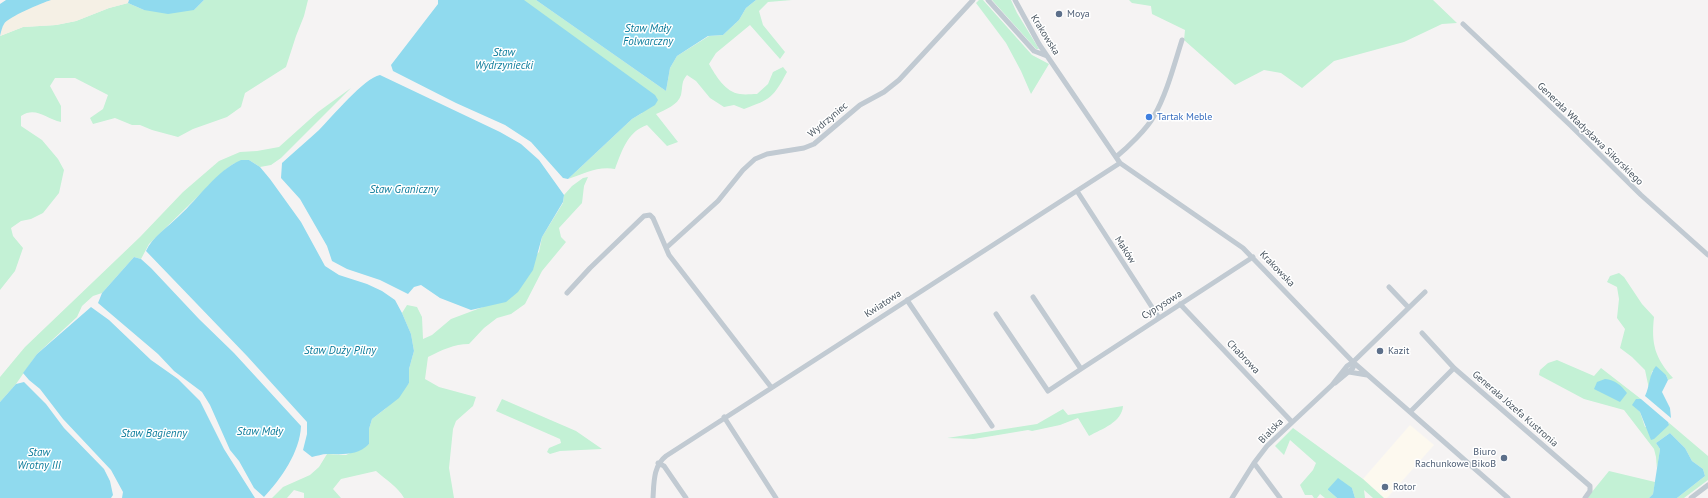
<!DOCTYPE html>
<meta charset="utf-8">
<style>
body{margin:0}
canvas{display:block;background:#f5f3f3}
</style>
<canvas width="1708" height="498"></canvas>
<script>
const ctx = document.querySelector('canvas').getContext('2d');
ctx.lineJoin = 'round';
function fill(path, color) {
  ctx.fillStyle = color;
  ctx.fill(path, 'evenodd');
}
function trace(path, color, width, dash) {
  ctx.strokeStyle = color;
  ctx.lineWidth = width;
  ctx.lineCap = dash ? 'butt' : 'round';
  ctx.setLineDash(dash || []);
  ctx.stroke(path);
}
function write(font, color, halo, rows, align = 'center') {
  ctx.font = font + ' "PT Sans",sans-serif';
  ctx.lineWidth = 3;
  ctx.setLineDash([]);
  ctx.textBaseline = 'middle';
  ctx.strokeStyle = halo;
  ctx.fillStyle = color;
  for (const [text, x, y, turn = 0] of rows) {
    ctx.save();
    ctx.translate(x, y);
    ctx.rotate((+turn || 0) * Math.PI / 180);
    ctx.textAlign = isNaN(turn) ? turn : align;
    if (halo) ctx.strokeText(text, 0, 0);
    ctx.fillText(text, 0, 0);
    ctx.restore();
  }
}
const commercial = new Path2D(`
 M1410,425L1434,445L1387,498H1384L1363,479Z`);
const green = new Path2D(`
 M204,0H308L304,16L296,36L286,67L245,93L241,107L227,117L193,129L178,137L152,130L140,125H132L115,118L93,124L90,118L103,109L108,95L75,78H55L50,86L61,106V122C46,119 36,106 21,116V126L42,140L58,159L64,170L59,193L43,213L31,219L21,221L11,228L13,236L23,248L15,271L0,290V36L23,27L56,25L76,21L109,8L128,3L144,10H194Z
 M522,0H536L666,91L670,68L677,56L709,36L723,35L739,20L746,8L756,0H792L768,2L759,11L763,25L785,52L780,59L750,25L716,53L709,64C716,76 725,92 740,94C745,95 752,94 757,94L768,84L773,72L783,67L787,72C773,98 771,99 744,109L734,105L724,107L710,98L696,81L687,75C681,82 683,86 681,95C678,105 665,110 656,114L678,142L667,146L647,125C627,132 622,151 615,169C597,166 584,174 568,179L632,119L642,113Z
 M979,0H983L1032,55L1049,64L1031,94L1021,71L1006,43L976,3Z
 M992,0H1011L1017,13L1039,49H1036Z
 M1129,0H1433L1457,23L1442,24L1404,42L1334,61L1302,88L1281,73L1264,70L1235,85L1184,40L1185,30L1152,14L1151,6L1132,3Z
 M351,88L281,158L271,165L260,167L249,160L233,164L225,170L149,244L141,259L134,257L102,293L93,296L82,306L77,317L37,354L16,384L0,402V377L25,347L140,237L183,192L219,161L240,152L257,151L279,147L318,112Z
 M588,177L584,186L582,203L559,228L561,237L566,242L542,271L525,304L511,314L497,318L484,328L469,344C454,344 442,350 428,357L425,379L439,387L476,397L473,406L456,421L453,429L449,468L454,498H404C398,487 386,480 376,471L341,479L333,489L341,498H304V493L294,490L287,498H272L283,487L310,475L319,467L327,454L346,455L369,444V429L372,419L385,409L409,383V369L414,351L411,334L402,313L407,305L417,307L422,317L423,339L432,335L451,319L483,307L539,252L542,237L563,203L564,195L572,186L583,178Z
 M1619,273L1624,277L1642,304L1654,317C1651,344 1655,358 1673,378L1668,380L1666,375L1652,371L1649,389L1645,370L1632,357L1620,348L1625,329L1617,318L1619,299L1617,287L1607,282L1610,276Z
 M1557,360L1594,376L1601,368L1641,399H1636V408L1640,412L1645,427L1669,425L1668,422L1708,456V480L1684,498H1677L1705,476L1703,469L1692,461L1685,448L1670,433L1656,443L1660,449L1657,469L1656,457L1654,449L1624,410L1584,399L1539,375L1540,370L1548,363Z
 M502,399L576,431L602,449L560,451L550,454L547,452L549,448L561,443L560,439L496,411Z
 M1123,406C1122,422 1102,429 1089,436L1078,418L1060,425L1032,431L1028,430L974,439L947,438L1037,424L1063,409L1068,415Z
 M1293,428L1363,479L1384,498H1373L1364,490L1365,498H1355L1352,488L1328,490L1337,498H1325L1320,494L1317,498H1314L1312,495H1305L1300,485L1313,470L1316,463L1290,440L1284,455L1275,446Z
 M1609,471L1655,482L1653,494L1649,498H1587Z`);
const sand = new Path2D(`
 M51,0H129L128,3L109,8L76,21L56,25L23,27L0,36C1,32 2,26 4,23C8,16 42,3 51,0Z`);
const water = new Path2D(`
 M6,0H51C42,3 8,17 4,24C2,27 1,32 0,36V4Z
 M129,0H204L194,10L168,14L144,10L128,3Z
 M438,0H524L655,95L658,100L655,105L632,119L568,179L563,178L531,142L505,125L456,103L393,71L391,65L438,4Z
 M536,0H756L746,8L739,20L723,35L708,36L677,56L670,68L666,91Z
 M380,75L500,132L521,144L539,160L564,195L563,202L542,237L533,270L518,292L506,302L471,310L440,298L421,285L414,287L408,294L380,280L347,269L332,261L327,246L300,199L281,178L282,163C294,152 307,141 319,130C332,117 364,78 380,75Z
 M241,160H249L260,167L270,179L301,222L325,266L339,275L367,284L382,291L395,300L402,313L411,334L414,351L409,369V383L399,398L372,419L369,429V444C357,456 343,454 327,454C322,454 317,456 312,457L303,450L307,434V422L247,356L146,251C152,237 168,227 179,216C199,198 216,171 241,160Z
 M134,257L141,259L151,268L199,319L234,353L301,426C300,452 281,479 264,497L254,488L239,461L230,450L210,405L202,392L174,371L158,354L98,303L102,293Z
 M91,307L109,320L151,360L178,379L200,401L224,449L255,498H122L123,492L111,470L63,419L40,389L29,380L23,373L37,354Z
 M1656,366L1666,375L1668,380L1662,392L1670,408L1671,418L1645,396C1650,386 1649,374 1656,366Z
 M1605,379C1615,380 1621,385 1627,393L1620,402L1594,389L1597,382Z
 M24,382L46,404L64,428L104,469L110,481L113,495L111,498H0V402L16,384Z
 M1636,399H1641L1668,422L1669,425L1654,439L1651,440L1640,412L1632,405Z
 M1670,433L1685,448L1692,461L1703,469L1705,476L1677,498H1649L1653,494L1660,449L1656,443Z
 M1338,478L1352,488L1355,498H1337L1328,490V489Z`);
const minor = new Path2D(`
 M988,0L1034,51L1047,56
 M1015,0L1039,44L1120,163L1243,248L1353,362L1508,498
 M1463,24L1570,125L1641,195L1708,255
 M1116,157C1127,148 1147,129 1154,116C1167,93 1174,65 1182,40
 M1077,191L1159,318
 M1389,287L1408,307
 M567,293L590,268L644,216L650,215L653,218L666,248
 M1033,297L1081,369L1253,257
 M907,300L992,426
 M1180,304L1292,422
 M996,314L1048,391L1081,369
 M1422,333L1454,368L1590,486V491L1585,498
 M1349,372L1367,375
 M1335,383L1353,368V362
 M771,387L669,255L666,248L718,201L743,170L755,159L767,154L804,148L814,144L860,105L884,92L899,80L973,0
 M1410,412L1454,368
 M724,417L776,498
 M658,463L664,466L686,498
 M1254,463L1280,498
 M653,498C654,483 653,466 666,456L1120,163
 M1232,498L1254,463L1267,446L1332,385L1347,366L1353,362L1425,292
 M1691,498L1708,485`);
const markers = [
 [1059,14,4,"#5c6f8a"],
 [1149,117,4,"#3f7fe0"],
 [1380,351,4,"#5c6f8a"],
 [1504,458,4,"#5c6f8a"],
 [1385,487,4,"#5c6f8a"]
];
const serviceNames = [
 ["Moya",1067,14],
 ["Kazit",1388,351],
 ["Biuro",1496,452,"right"],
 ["Rachunkowe BikoB",1496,464,"right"],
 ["Rotor",1393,487]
];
const streetNames = [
 ["Krakowska",1045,35,58],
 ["Wydrzyniec",828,120,-40],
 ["Generała Władysława Sikorskiego",1590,134,44],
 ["Maków",1125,250,57],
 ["Krakowska",1277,269,46],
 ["Kwiatowa",883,304,-33],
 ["Cyprysowa",1162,305,-32],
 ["Chabrowa",1243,357,46],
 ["Generała Józefa Kustronia",1515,409,41],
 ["Bialska",1271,431,-46]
];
const shopNames = [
 ["Tartak Meble",1157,117]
];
const waterNames = [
 ["Staw Mały",648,29],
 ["Folwarczny",648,42],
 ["Staw",504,53],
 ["Wydrzyniecki",504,66],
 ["Staw Graniczny",404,190],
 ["Staw Duży Pilny",340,351],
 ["Staw Mały",260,432],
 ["Staw Bagienny",154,434],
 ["Staw",39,453],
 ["Wrotny III",39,466]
];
fill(commercial, '#fdf9ef');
fill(green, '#c3f1d5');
fill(sand, '#f5f0e5');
fill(water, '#90daee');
trace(minor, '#c1cad2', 5);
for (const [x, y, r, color] of markers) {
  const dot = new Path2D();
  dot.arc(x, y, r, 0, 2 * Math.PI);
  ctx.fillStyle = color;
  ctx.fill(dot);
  trace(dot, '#fff', 1.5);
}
write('10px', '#4e5e75', '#fff', serviceNames, 'left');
write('10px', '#4a5661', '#fff', streetNames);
write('10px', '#366cbe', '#fff', shopNames, 'left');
write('italic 11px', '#0c7c9b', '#fff', waterNames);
</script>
